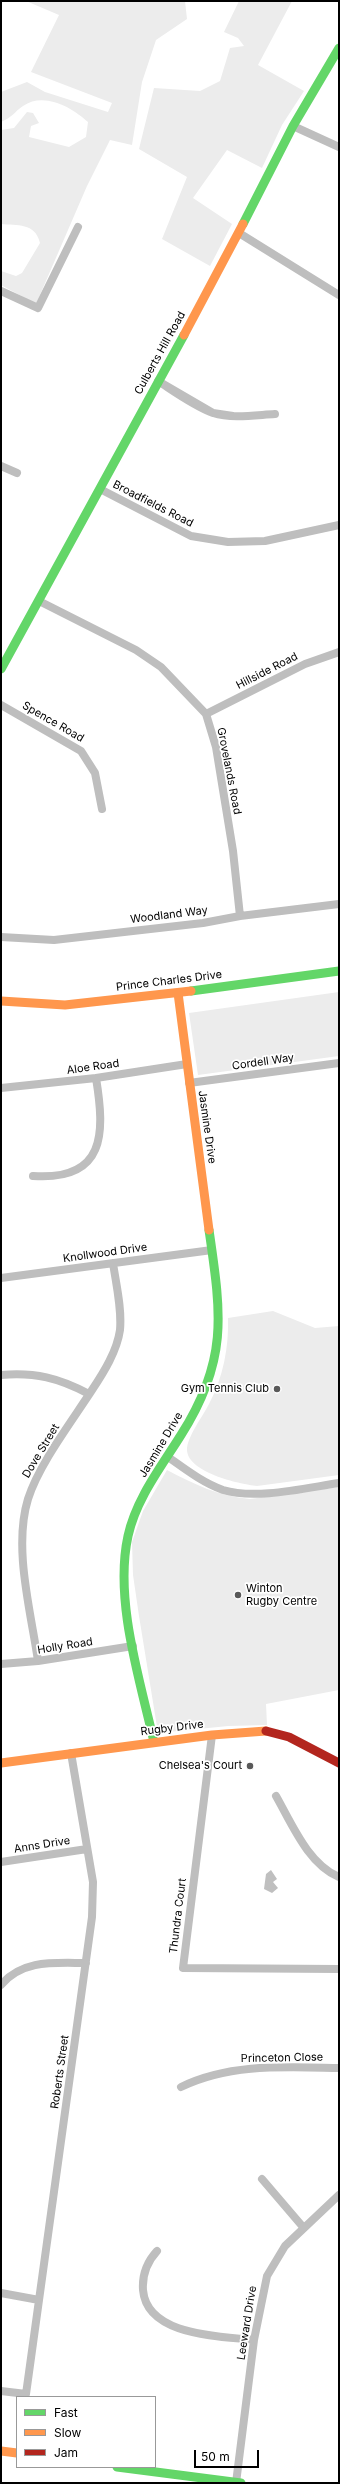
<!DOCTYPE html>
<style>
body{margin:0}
#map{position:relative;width:340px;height:2484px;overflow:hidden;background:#fff;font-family:Inter,sans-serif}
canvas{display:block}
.frame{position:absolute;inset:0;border:2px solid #000;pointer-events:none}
.legend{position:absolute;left:16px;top:2396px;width:140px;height:72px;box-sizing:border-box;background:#fff;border:1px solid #999;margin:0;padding:5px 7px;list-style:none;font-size:12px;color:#000}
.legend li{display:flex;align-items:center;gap:8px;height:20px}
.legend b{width:20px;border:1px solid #999}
.scale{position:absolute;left:194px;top:2450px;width:65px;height:18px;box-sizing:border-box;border:2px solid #000;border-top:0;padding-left:5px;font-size:12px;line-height:14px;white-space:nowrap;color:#000;-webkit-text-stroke:3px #fff;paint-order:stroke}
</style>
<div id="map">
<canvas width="340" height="2484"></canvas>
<div class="frame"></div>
<ul class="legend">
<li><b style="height:5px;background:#63d668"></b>Fast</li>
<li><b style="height:5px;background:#ff974d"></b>Slow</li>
<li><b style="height:5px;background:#b3261e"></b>Jam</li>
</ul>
<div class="scale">50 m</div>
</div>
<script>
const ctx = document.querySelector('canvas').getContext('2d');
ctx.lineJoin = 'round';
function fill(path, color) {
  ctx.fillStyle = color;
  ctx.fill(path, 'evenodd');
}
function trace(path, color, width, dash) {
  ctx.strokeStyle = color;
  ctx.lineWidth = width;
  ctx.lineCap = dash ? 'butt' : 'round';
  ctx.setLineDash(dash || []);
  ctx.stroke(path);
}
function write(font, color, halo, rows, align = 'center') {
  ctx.font = font + ' Inter,sans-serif';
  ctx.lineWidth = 3.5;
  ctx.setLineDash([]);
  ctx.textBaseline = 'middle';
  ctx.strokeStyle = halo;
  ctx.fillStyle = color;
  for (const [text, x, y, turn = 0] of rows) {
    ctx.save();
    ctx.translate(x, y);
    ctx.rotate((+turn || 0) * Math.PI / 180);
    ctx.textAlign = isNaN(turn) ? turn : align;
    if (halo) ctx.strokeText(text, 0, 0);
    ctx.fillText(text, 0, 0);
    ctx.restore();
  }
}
const green = new Path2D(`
 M26,1H185L187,19L156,40L142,82L132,145L110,140L87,186L36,304L1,285V271L16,276L22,273L40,243C35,222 17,226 1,224V130L14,128L27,112L33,113L39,123L31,126L29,137L69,147L86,137L88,122C73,108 44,91 23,106C14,112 13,117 1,122V92L27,82L45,92L108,112L112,103L31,72L59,15Z
 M239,1H292L258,65L304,91L282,125L262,168L227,150L193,198L232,224L210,266L162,239L187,177L139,149L154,88L200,91L220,81L230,48L244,46L238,38L224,32Z
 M339,992V1056L198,1075L189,1013Z
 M273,1311L315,1328L339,1326V1475L257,1486C239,1484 185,1472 187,1448C189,1434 203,1416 209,1404C223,1378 229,1347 228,1318Z
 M167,1470C194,1484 218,1496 250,1499L339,1487V1690L266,1704L267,1725L228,1726L158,1733L139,1616L133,1575L132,1542L143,1511Z`);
const water = new Path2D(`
 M271,1870L277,1879L273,1882L278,1888L272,1893L264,1889L266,1874Z`);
const street = new Path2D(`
 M293,126L339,147
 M239,233L339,295
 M1,291L38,308L78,227
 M233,416L213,413L158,381C175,392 194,406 213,413C232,419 256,415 275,414
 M1,466L17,473
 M100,489L191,536L228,542L265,541L339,525
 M39,601L136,650L161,667L206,714L216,747L233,851L240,916
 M1,705L81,751L95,773L102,809
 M206,714L305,664L339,652
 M1,937L54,940L203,923L240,916L339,904
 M189,1083L339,1063
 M1,1088L96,1078L187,1064
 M33,1176C106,1181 105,1133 96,1078
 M1,1278L212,1250
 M1,1375C35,1372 59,1378 89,1394
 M168,1457C185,1469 203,1483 223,1490C256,1500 305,1488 339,1483
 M38,1661C31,1612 13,1548 28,1499C39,1464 72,1421 92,1390C104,1372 117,1351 120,1330C122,1308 116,1284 113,1263
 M1,1664L38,1661L133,1646
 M212,1735L183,1968L339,1969
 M276,1796C292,1824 308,1864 339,1877
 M1,1862L87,1849
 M1,1985C23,1959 55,1963 86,1963
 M181,2087C230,2063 286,2067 339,2068
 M262,2179L303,2227
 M157,2251C146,2263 142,2275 143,2290C147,2336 219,2336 254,2340
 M1,2293L39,2300
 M1,2391L26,2394L92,1917L93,1882L71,1753
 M236,2483L254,2340L267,2276L285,2246L339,2195`);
const fast = new Path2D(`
 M243,224L293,126L339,48
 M1,669L184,335
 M191,991L339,971
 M154,1742C140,1680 114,1600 128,1536C136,1499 161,1467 181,1435C229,1360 221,1313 209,1230
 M117,2467L241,2483`);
const slow = new Path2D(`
 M184,335L243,224
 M178,993L209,1230
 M1,1001L65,1005L191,991
 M1,1763L212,1735L266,1731
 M1,2451L17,2453`);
const jam = new Path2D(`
 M266,1731L289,1737L339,1763`);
const markers = [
 [277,1389,4,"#595959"],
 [238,1595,4,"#595959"],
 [250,1766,4,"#595959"]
];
const streetNames = [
 ["Culberts Hill Road",160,353,-61],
 ["Broadfields Road",153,504,27],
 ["Hillside Road",267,671,-27],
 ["Spence Road",53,722,30],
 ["Grovelands Road",229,771,79],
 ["Woodland Way",169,915,-7],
 ["Prince Charles Drive",169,981,-7],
 ["Cordell Way",263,1062,-8],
 ["Aloe Road",93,1067,-8],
 ["Jasmine Drive",207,1127,82],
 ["Knollwood Drive",105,1253,-8],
 ["Jasmine Drive",161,1445,-59],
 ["Dove Street",41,1451,-59],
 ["Holly Road",65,1646,-9],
 ["Rugby Drive",172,1728,-7],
 ["Anns Drive",42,1845,-9],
 ["Thundra Court",178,1916,-83],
 ["Princeton Close",282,2058,-1],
 ["Roberts Street",60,2072,-82],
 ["Leeward Drive",247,2323,-81]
];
const poiNames = [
 ["Gym Tennis Club",269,1389],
 ["Winton",246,1589,"left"],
 ["Rugby Centre",246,1602,"left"],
 ["Chelsea's Court",242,1766]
];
fill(green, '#ececec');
fill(water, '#bfbfbf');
trace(street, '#bebebe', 8);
trace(fast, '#63d668', 9);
trace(slow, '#ff974d', 9);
trace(jam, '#b3261e', 9);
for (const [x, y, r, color] of markers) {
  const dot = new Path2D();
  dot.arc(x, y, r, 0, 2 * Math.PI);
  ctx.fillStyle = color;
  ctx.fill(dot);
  trace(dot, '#fff', 1.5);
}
write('11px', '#000', '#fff', streetNames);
write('11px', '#000', '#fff', poiNames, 'right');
</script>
